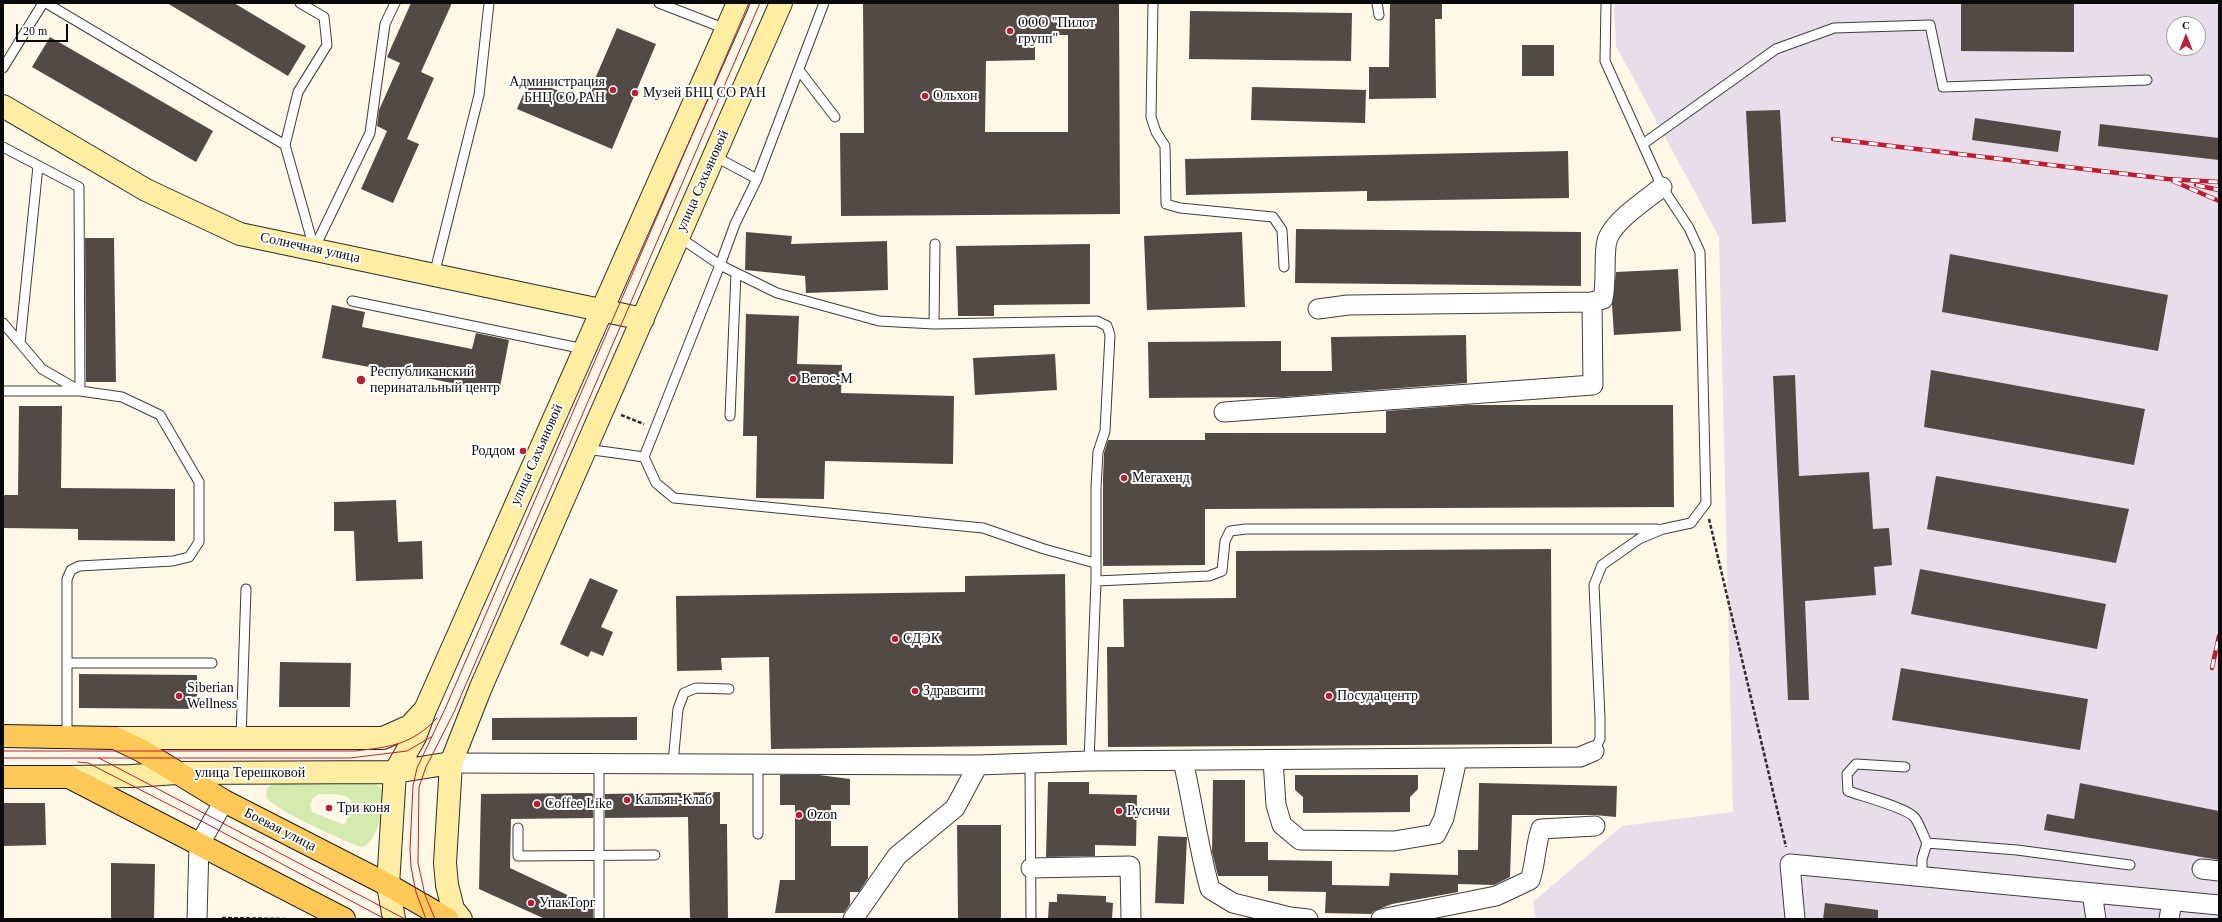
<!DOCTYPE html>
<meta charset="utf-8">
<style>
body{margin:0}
#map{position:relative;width:2222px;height:922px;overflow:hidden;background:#fff8e7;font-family:Georgia,serif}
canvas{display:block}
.frame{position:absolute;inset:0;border:4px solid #0a0a0a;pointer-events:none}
.north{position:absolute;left:2166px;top:16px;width:40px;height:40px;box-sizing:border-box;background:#fff;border:1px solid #9d9d9d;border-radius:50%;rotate:0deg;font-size:11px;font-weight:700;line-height:16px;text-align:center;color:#0a0a0a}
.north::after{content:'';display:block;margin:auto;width:14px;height:18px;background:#c01c31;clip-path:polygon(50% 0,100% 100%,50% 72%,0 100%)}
.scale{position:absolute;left:16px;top:24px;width:52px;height:18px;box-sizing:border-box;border:2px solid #0a0a0a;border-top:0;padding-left:5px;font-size:12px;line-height:14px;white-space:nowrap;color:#0a0a0a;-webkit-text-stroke:3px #fff;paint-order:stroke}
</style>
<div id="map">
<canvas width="2222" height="922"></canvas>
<div class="frame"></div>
<div class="north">С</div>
<div class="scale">20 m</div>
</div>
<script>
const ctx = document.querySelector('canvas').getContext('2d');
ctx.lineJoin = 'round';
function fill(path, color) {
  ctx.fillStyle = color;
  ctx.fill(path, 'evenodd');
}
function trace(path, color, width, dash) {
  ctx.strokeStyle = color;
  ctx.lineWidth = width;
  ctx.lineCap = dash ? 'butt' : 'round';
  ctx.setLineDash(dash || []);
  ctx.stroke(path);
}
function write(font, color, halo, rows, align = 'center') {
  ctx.font = font + ' Georgia,serif';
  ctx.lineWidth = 4;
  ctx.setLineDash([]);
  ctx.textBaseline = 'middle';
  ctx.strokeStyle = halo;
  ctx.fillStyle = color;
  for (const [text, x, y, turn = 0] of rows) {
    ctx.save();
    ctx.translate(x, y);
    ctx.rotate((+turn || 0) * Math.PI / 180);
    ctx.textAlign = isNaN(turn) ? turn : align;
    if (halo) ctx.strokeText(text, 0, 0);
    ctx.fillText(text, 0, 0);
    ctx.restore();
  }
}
const industrial = new Path2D(`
 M1614,3H2219V919H1535L1533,902L1622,826L1733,812L1719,237L1616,46ZM2174,24H2198V48H2174Z`);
const green = new Path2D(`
 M372,782L382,789C386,803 378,841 363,847C350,845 270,807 266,797L267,788L274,783ZM319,794C329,795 345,792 351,800L346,823L343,824L312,812L310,805L313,798Z`);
const building = new Path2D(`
 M167,3H234L306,46L288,76Z
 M411,3H452L421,72L434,78L407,139L419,144L393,203L361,189L387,131L377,126L379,110L400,63L387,57Z
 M863,3H1119L1120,214L841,216L840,133H864ZM1035,35H1068V132H985L986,61L1035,60Z
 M1390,3H1442V19H1435L1436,98L1369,99V67H1389Z
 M1961,3H2074V52L1961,51Z
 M1190,11L1352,13L1351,61L1189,59Z
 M617,28L656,44L612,149L517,109L530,79L585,102Z
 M50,37L213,131L196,162L32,67Z
 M1522,45H1554V76H1522Z
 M1252,87L1366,90L1365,123L1251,120Z
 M1780,110L1786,222L1752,224L1746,111Z
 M1975,118L2061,131L2058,152L1972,140Z
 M2100,124L2219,138V160L2098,146Z
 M1568,151L1569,198L1367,201V191L1186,195L1185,159Z
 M1296,229L1581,232V286L1295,283Z
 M746,232L792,236L791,244L887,241L888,290L806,293L805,276L745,270Z
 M1242,232L1245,307L1147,310L1144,236Z
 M85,238H114L116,382H86Z
 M1090,244V304L994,305V316H958L956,246Z
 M1950,254L2168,295L2158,351L1942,312Z
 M1678,269L1681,331L1614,335L1612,304L1616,272Z
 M332,305L365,312L362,327L472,349L476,333L509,340L499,392L322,358Z
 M746,314L799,316L797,364L842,365L841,393L954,396L953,464L825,461L824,499L756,498L757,436H743Z
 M1466,335L1467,383L1283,397L1149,398L1148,342L1281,341V371H1332L1331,337Z
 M1055,354L1057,390L975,395L973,358Z
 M1931,370L2145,409L2134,465L1924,427Z
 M1795,375L1799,476L1869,472L1873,529L1889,528L1892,565L1874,567L1876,595L1805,601L1809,700H1788L1773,376Z
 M1467,405H1673L1674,507L1205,509V565L1103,566V478L1104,453L1108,440H1205V433H1386V411Z
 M19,406H62L61,488L175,489V541L78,540V529L3,528V495H18Z
 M1936,476L2129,509L2116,563L1927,529Z
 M396,500L398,542L422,541L423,579L356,581L354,531H334V502Z
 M1551,549L1552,744L1108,747L1107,647H1124L1123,599L1236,598V551Z
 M1920,569L2106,604L2097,649L1911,614Z
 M1065,574L1067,745L771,749L769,657L721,658L722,670L677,671L676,596L965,592V576Z
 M590,578L618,590L601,627L613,632L603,656L591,651L588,657L560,644Z
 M280,662L351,663L350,707H279Z
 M1901,668L2088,699L2080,750L1892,720Z
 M79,674L197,675V709L79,708Z
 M637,717V740H492V718Z
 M780,775H819L850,779V805H831V846H868V878L859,892H850V904L844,913H775L780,880H795V805H780Z
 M1295,775H1418V789L1410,797V812L1303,813V797L1295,790Z
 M1213,780H1245V842H1268V860L1332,861V885L1389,886L1390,873L1458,875V850H1478L1479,783L1617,786L1616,817L1594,815H1512L1510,877L1494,885L1458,884V892L1392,904L1374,911L1371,914L1325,913L1326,892L1268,891V876H1218L1212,852Z
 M1048,782H1089V794L1137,795L1136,846L1095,845V856L1046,857Z
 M2080,783L2219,811V860L2044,830L2047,814L2074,819Z
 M720,792V824H727L728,919H690L688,817L605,818V794Z
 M591,793L593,794V818L511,819L510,868L593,907V919H545L479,889L481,794Z
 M3,803H45L46,845L3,846Z
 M957,825H1001V919H958Z
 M1158,836L1187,837L1184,904L1155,903Z
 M111,863L155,864L154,919H111Z
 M1057,894L1106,896V902L1113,903L1112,919H1048L1049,902H1057Z
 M1825,903L1878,910V919H1823Z`);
const path = new Path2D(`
 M621,415L644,424
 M1709,519L1786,847
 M222,918L287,919`);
const lane = new Path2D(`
 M46,3L285,145L314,248
 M659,3L726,29
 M824,3L757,179L735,224L720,265L777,293L879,321L934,324L1097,321L1107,326L1110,335L1105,431L1098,452L1096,487V581
 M1153,3L1151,117L1156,132L1165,146L1166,204L1180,208L1273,217L1282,230L1284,267
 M1377,3L1379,15
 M3,68L43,3
 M799,70L835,117
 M1643,144L1776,49L1834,28L1930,25L1943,87L2147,80
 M285,145L298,92L327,45L324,17L300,3
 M3,147L79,187L80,391H3
 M714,156L757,179
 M38,166L20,343L42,369L80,391L122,397L160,415L199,482V542L189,557L173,561L79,566L71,570L67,579V737
 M679,237L720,265L644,457L656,483L674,498L983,528L1044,549L1095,563
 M314,249L370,133L385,24L395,3
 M434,275L479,95L489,3
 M352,301L584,349
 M3,323L20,343
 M934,324L935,244
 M730,416L736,273
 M586,449L644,457
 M67,663H212
 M241,738L246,589
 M1594,751L1600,739V718L1594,585L1602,565L1639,539L1663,529L1691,523L1706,503L1700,252L1689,228L1662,187L1605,61L1606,3
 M1089,761L1096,581L1209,576L1222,571L1225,541L1230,531L1246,529H1657
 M599,763V919
 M673,763L678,709L684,693L696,688L729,689
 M1030,763L1031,919
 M1905,767L1856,764L1847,774L1848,791C1861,796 1908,808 1915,818C1920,825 1923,835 1927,843
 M518,828V856L655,855
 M758,834V764
 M1922,877V859L1927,843L2017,850L2130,865`);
const street = new Path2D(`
 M1318,309L1348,305L1592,302L1603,299C1607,282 1603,249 1608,238C1615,220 1647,199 1662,187
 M1224,412L1593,385L1592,302
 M1273,760L1276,805L1282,825L1300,840L1394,841L1436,834L1444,818L1457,759
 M1183,761C1193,803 1198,847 1210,889L1233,903L1290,917L1308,919
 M451,763L978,765L1089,761L1580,757L1594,751
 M1031,868L1130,866L1131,919
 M2202,869L2219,871
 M2092,893L2096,919
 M197,919L199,845L224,801
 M853,919L897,856L955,808L978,765
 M1381,919L1496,896L1530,880C1536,863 1535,846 1541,829L1595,826
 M1795,919L1790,864L2219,905
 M2169,919L2172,901`);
const secondary = new Path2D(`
 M3,106L146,190L240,234L643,319
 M115,738H383L410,726L423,712
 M69,777L132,776L177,773L395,772L451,763
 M394,919L388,885L395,772L415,737L425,710L738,3
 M461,919L453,909L447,885L445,863L451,763L481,687L781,3`);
const primary = new Path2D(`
 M3,736L115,738L142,751L224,801L388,885L447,919
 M3,777H69L344,919`);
const tram = new Path2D(`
 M3,751H355C390,747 412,745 437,718
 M3,758H350L407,751L431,737
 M99,758L405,919
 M78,762L88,763L209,825L385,919
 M426,919L416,892L411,867L410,849L413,786L417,768L445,709L749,3
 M435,919L425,895L418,863L419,787L426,767L454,712L760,3`);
const rail = new Path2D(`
 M1833,139L2168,179L2219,182
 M2173,181L2219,201
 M2196,185L2219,190
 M2212,668L2219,636`);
const markers = [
 [1010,31,4,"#c01c31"],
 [613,90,4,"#c01c31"],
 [635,93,4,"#c01c31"],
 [925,96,4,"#c01c31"],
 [793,379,4,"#c01c31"],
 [361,380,5,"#c01c31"],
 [523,451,4,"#c01c31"],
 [1124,478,4,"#c01c31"],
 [895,639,4,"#c01c31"],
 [915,691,4,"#c01c31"],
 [179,696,4,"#c01c31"],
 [1329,696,4,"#c01c31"],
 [627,800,4,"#c01c31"],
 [537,804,4,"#c01c31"],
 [329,808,4,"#c01c31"],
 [1119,811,4,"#c01c31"],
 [799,815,4,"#c01c31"],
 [531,903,4,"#c01c31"]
];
const poiNames = [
 ["ООО \"Пилот",1018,23],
 ["групп\"",1018,39],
 ["Администрация",605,82,"right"],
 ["БНЦ СО РАН",605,98,"right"],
 ["Музей БНЦ СО РАН",643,93],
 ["Ольхон",933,96],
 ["Республиканский",370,372],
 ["перинатальный центр",370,388],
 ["Вегос-М",801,379],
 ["Роддом",515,451,"right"],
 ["Мегахенд",1132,478],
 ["СДЭК",903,639],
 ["Siberian",187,688],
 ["Wellness",187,704],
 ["Здравсити",923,691],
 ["Посуда центр",1337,696],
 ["Кальян-Клаб",635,800],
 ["Coffee Like",545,804],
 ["Три коня",337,808],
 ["Русичи",1127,811],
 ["Ozon",807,815],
 ["УпакТорг",539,903]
];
const streetNames = [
 ["улица Сахьяновой",703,181,-66],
 ["Солнечная улица",310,248,12],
 ["улица Сахьяновой",537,455,-66],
 ["улица Терешковой",250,773],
 ["Боевая улица",280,830,27]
];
fill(industrial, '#e8ddea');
fill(green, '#d3ebaf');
fill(building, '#534a46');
trace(lane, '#3d3d3d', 11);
trace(street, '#3d3d3d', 21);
trace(secondary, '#2c2c2c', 24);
trace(primary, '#1b1b1b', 24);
trace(path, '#2c2c2c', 2.5, [4, 2]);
trace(lane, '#fff', 9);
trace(street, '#fff', 19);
trace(secondary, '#ffeda2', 22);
trace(primary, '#ffc857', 22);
trace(tram, '#c01c31', 1);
trace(rail, '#c01c31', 4.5);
trace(rail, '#fff', 3, [9]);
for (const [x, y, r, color] of markers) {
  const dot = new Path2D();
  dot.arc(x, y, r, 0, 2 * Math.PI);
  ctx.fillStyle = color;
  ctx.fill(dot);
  trace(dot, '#fff', 1.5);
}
write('14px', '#0a0a0a', '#fff', poiNames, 'left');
write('14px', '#0a0a0a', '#fff', streetNames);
</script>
